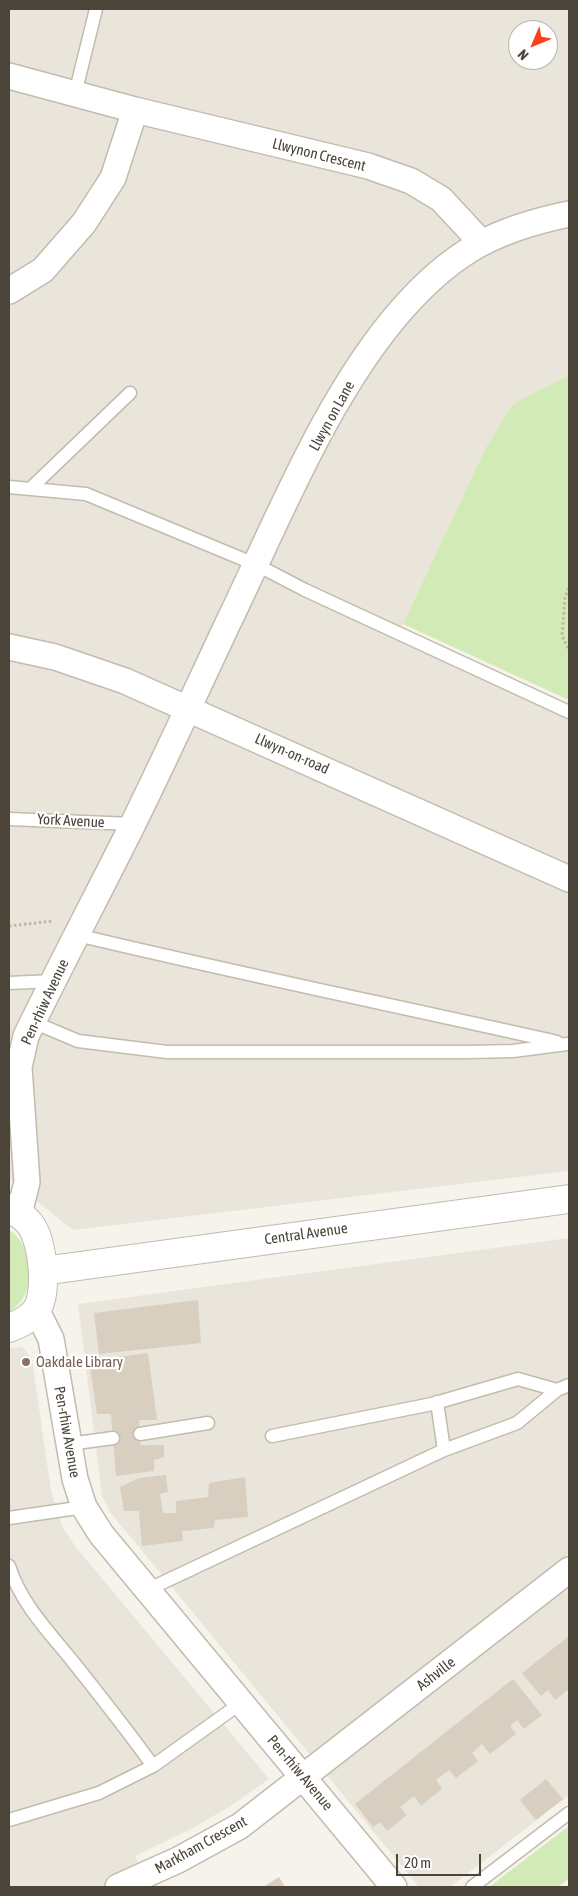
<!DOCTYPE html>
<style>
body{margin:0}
#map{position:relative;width:578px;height:1896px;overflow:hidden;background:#f6f3ec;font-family:"Asap Condensed",sans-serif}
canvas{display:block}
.frame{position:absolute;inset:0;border:10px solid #4b4439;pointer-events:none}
.north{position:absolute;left:508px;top:20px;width:50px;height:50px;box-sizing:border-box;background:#fff;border:1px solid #b7b4b0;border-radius:50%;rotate:225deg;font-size:14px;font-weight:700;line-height:20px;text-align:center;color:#4b4439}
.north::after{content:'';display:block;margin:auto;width:18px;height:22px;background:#fc3f1d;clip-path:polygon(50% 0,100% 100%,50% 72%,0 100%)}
.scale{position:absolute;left:396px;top:1854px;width:85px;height:22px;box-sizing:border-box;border:2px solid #4b4439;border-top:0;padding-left:6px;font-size:15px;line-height:18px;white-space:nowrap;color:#4b4439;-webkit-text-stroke:4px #fff;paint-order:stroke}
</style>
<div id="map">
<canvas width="578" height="1896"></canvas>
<div class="frame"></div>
<div class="north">N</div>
<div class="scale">20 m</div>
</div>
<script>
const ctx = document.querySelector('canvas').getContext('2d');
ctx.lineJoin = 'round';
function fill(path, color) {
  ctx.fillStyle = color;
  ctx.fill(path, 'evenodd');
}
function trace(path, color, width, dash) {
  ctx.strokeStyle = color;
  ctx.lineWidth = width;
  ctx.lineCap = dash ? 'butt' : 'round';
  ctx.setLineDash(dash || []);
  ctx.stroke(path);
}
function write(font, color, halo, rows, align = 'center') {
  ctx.font = font + ' "Asap Condensed",sans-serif';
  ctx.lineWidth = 4.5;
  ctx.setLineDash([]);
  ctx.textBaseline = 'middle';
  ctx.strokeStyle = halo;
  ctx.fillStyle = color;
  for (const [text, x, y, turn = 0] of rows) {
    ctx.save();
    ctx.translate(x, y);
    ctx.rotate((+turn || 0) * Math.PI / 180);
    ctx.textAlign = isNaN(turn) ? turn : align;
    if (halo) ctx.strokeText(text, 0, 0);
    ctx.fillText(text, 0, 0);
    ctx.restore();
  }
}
const residential = new Path2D(`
 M9,9H569V375L514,403L486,447L396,639L569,717V1171L73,1230L9,1179ZM518,30H548V60H518Z
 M569,1238V1795L450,1887H419L110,1512L102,1496L78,1304Z
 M22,1347L32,1359L51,1491L62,1526L75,1546L269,1779L229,1807L191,1829L135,1856L150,1887H9V1348Z`);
const green = new Path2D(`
 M569,375V700L403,624L486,447L514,403Z
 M9,1230C37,1249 38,1294 9,1312Z
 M569,1826V1878L558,1887H489Z`);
const building = new Path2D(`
 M198,1300L201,1343L99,1354L94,1313Z
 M148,1353L157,1420H139L140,1445H164V1457L154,1460V1471L116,1476L111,1414H97L89,1361Z
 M166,1475L168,1492L160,1494L163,1513H176V1501L208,1497L209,1483L245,1477L248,1517L215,1520L214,1528L182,1531L183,1541L142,1546L139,1511H124L120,1487L139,1478Z
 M569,1636V1689L555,1700L548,1690L541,1696L522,1673Z
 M513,1679L542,1715L524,1729L517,1720L510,1726L516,1734L490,1754L482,1744L472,1753L478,1761L456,1778L449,1770L436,1780L442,1789L421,1806L414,1796L400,1807L407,1815L387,1831L380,1822L373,1827L355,1804Z
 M546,1779L563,1799L536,1820L520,1800Z
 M279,1877L285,1887H263Z`);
const path = new Path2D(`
 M569,588L565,598L562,636L569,650
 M9,926L53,921`);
const service = new Path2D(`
 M75,94L96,9
 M9,487L86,494L257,565L305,590L569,712
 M30,489L130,393
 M9,819L133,824
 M77,935C236,973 397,1006 557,1042
 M9,983L53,981
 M33,1022L78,1041L167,1052H469L513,1051L567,1044
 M437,1402L444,1450
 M140,1434L208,1423
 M272,1436L432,1404L518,1379L557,1390
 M69,1444L113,1438
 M9,1518L84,1507
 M9,1566C21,1604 50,1633 74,1663C101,1697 128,1731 153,1766
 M147,1590L444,1450L517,1423L557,1390L569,1385
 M9,1820L99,1793L153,1766L241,1703
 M472,1887L569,1813`);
const minor = new Path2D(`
 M9,76L135,110L368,166L411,181L441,199L481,242
 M9,291L43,270L84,223L113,178L135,110
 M9,647L55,657L125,681L569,879
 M19,1214L27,1182L19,1067L26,1036C60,966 97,896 132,826C165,759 196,691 228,623C278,520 328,392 404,307C454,251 496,229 569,214
 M37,1311L51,1339L75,1479L84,1507L101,1534L394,1887
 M118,1887L178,1860L240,1826L569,1570`);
const tertiary = new Path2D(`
 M9,1208C16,1212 25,1217 30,1224C43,1241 48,1291 37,1309C31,1319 19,1324 9,1328
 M43,1271L569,1199`);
const markers = [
 [26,1362,5,"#8d6e63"]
];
const streetNames = [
 ["Llwynon Crescent",319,155,14],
 ["Llwyn on Lane",332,416,-61],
 ["Llwyn-on-road",292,754,24],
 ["York Avenue",71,821,3],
 ["Pen-rhiw Avenue",45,1002,-65],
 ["Central Avenue",306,1234,-8],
 ["Pen-rhiw Avenue",67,1432,80],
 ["Ashville",436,1674,-38],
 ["Pen-rhiw Avenue",300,1773,50],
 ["Markham Crescent",201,1845,-29]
];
const educationNames = [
 ["Oakdale Library",36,1362]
];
fill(residential, '#eae5da');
fill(green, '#d2eab5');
fill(building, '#d8cfc1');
trace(service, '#c2bbae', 15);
trace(minor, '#c2bbae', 28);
trace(tertiary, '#c2bbae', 30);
trace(path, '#c4b79f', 3, [2.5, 2.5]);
trace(service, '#fff', 12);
trace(minor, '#fff', 25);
trace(tertiary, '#fff', 28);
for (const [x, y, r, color] of markers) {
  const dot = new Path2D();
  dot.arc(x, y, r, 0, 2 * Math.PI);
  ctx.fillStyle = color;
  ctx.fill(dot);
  trace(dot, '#fff', 2);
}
write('15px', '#4b4439', '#fff', streetNames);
write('15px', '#785e54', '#fff', educationNames, 'left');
</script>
